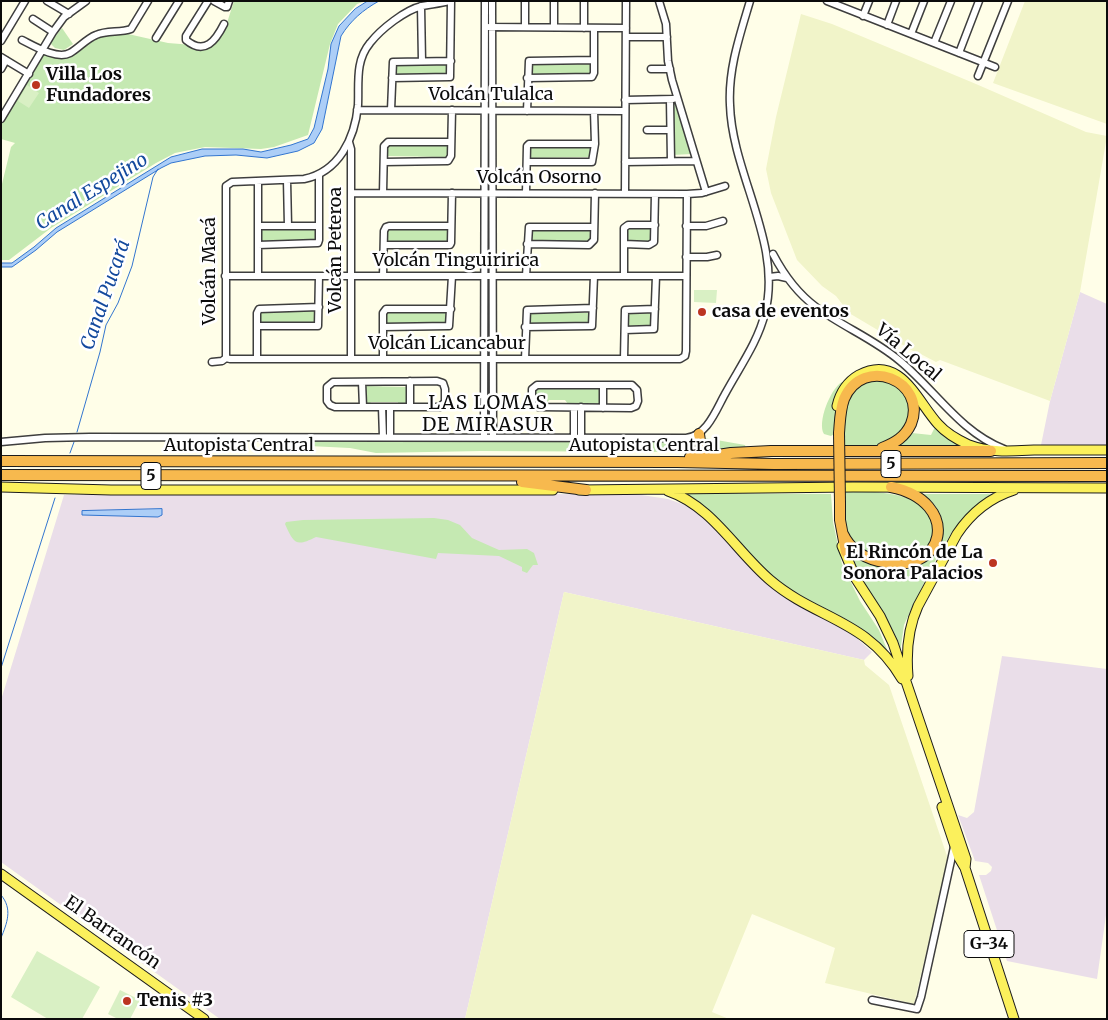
<!DOCTYPE html>
<meta charset="utf-8">
<style>
body{margin:0}
#map{position:relative;width:1108px;height:1020px;overflow:hidden;background:#fffee8;font-family:Merriweather,serif}
canvas{display:block}
.frame{position:absolute;inset:0;border:2px solid #0b0b0b;pointer-events:none}
</style>
<div id="map">
<canvas width="1108" height="1020"></canvas>
<div class="frame"></div>
</div>
<script>
const ctx = document.querySelector('canvas').getContext('2d');
ctx.lineJoin = 'round';
function fill(path, color) {
  ctx.fillStyle = color;
  ctx.fill(path, 'evenodd');
}
function trace(path, color, width, dash) {
  ctx.strokeStyle = color;
  ctx.lineWidth = width;
  ctx.lineCap = dash ? 'butt' : 'round';
  ctx.setLineDash(dash || []);
  ctx.stroke(path);
}
function write(font, color, halo, rows, align = 'center') {
  ctx.font = font + ' Merriweather,serif';
  ctx.lineWidth = 5;
  ctx.setLineDash([]);
  ctx.textBaseline = 'middle';
  ctx.strokeStyle = halo;
  ctx.fillStyle = color;
  for (const [text, x, y, turn = 0] of rows) {
    ctx.save();
    ctx.translate(x, y);
    ctx.rotate((+turn || 0) * Math.PI / 180);
    ctx.textAlign = isNaN(turn) ? turn : align;
    if (halo) ctx.strokeText(text, 0, 0);
    ctx.fillText(text, 0, 0);
    ctx.restore();
  }
}
const industrial = new Path2D(`
 M1080,292L1107,304V445H1041L1050,401Z
 M635,494L668,499L696,509L759,576L775,590L803,608L851,633L872,652L864,660L564,592L465,1019H220L1,862V700L64,495Z
 M1002,656L1107,669V908L1097,979L1007,961L979,875H986L991,871L992,867L988,863L975,861L958,815L967,818L974,812Z`);
const farmland = new Path2D(`
 M1025,1H1107V124L993,83Z
 M801,14L832,24L976,84L1086,132L1107,136L1080,292L1050,401L940,360L936,362L917,352L913,351L849,313L836,296L822,286L797,260L771,193L766,169L776,117Z
 M564,592L864,660L865,665L889,685L948,859L914,1004L825,983L835,948L752,914L712,1012L729,1019H465Z`);
const green = new Path2D(`
 M234,1H365L357,4L338,24L330,44L308,135L274,147L261,149L205,147L175,153L156,163L51,228L9,260H1V188L11,147L15,143L1,139V124L44,54L48,53L54,57L66,58L100,36L112,34H128L168,43L205,46L226,26Z
 M488,1H489L490,433H486Z
 M62,28L73,44L64,50L55,48L50,43Z
 M592,62V76H529V63Z
 M394,64H448V75L394,76Z
 M673,103H676L692,154L672,155Z
 M387,145H450L449,157L386,156Z
 M529,147H592L591,157L529,158Z
 M260,228H315L316,241L259,242Z
 M651,228V242H626V229Z
 M386,229H449L448,242L386,241Z
 M530,229L590,230V241L530,242Z
 M260,311H317V325L260,324Z
 M387,311H446V325H387Z
 M528,312L590,313L591,325H528Z
 M628,312H651V326H628Z
 M876,379C882,380 891,381 895,385C917,402 913,431 888,442C876,448 858,446 845,446C844,426 841,396 861,384C865,381 872,380 876,379Z
 M842,382L844,385L837,403L834,434L831,436L824,434C817,423 830,389 842,382Z
 M365,386L406,387V405H398V402H371L367,406L365,403Z
 M537,388H599L602,390V402L600,404H568L565,400H549L547,403L535,402V390Z
 M935,427L943,434L958,444V446H899L912,433L931,435Z
 M705,438L745,445L746,448L701,454Z
 M308,441H694L697,445L693,452L481,451L376,453L350,448L309,446Z
 M844,491C871,491 939,491 933,532C932,539 930,548 924,552C898,568 852,557 844,526C841,516 844,502 844,491Z
 M681,493L831,494L833,522L842,564L860,601L879,630L891,659L781,587Z
 M921,494H998C991,497 983,501 977,505C947,527 926,581 909,614L904,625L900,653L884,617L861,577L851,553C869,563 886,571 906,570C914,569 921,565 927,561C945,546 949,521 933,503C930,499 925,497 921,494Z
 M434,518L448,520L460,525L472,538L499,550L527,549L534,553L538,565H533L527,573L522,571V567L499,556L438,553L436,559L316,537C296,547 294,544 285,524L286,522L303,520Z`);
const pitch = new Path2D(`
 M27,85L39,93L29,108L18,101Z
 M694,290H717L716,303L694,302Z
 M37,951L100,987L82,1019H48L11,997Z
 M120,990L140,1000L130,1019H118L108,1014Z`);
const water = new Path2D(`
 M368,1H379C363,10 351,20 341,36L322,129L314,143L298,151L267,158L236,155L205,156L171,163L161,168L57,232L36,250L12,267H1V263H12L34,247L56,228L171,157L202,149H243L261,152L291,145L308,139L314,128L328,69L331,44L339,26L355,9Z
 M162,509V515L158,517L82,515V511Z`);
const stream = new Path2D(`
 M77,432L100,352L106,325L118,303L132,266L153,177L158,169
 M70,453L74,442
 M1,668L55,498
 M1,895C13,909 7,923 1,938`);
const minor = new Path2D(`
 M47,1L69,14
 M208,1L186,36V40C205,56 216,40 224,24
 M214,1L225,7H227L229,1
 M492,1L493,437
 M525,1V27
 M584,1V28
 M659,1L666,24L668,61L672,80L706,192
 M827,1L995,67
 M421,6L422,61
 M863,16L869,1
 M33,19L53,32
 M887,25L896,1
 M489,27L626,28
 M554,27V1
 M911,34L924,1
 M626,37H667
 M156,38L179,1
 M22,40C34,46 57,60 70,53C79,48 86,39 96,35C107,30 120,33 131,29L148,1
 M1,41L25,1
 M934,43L951,1
 M959,53L979,1
 M1,57L29,74
 M1,69L6,60
 M651,69H670
 M978,76L1008,1
 M392,78L450,77L451,1
 M527,78L592,77L594,73V28
 M625,100L673,99
 M670,100L671,161
 M357,110L625,111
 M391,110L393,62L451,61
 M527,111L529,61L594,60
 M1,119L53,32L64,17L86,1
 M647,130H670
 M349,142L351,149V359
 M384,162L448,161L451,156L452,110
 M527,162H592L595,144L594,111
 M625,162L696,161
 M287,180L288,226
 M258,181V276
 M351,193L687,194L702,193L725,186
 M383,193L384,146L388,142H451
 M526,193L527,146L529,144H595
 M625,194L626,1
 M258,226H319
 M686,226H706L723,221
 M527,244L589,245L594,240L595,193
 M624,244L649,245L654,242L655,194
 M258,245L318,243L319,240V174
 M384,245H450L451,243L452,193
 M773,254C784,275 797,293 816,307C843,327 874,339 900,361C935,390 960,432 1004,449
 M686,257H707L717,255
 M225,276H686
 M383,276L384,231L386,227L389,226H451
 M526,276L529,227H594
 M624,276V228L628,225H655
 M769,277L778,276L787,278
 M257,326H318L319,276
 M383,327L449,326L452,276
 M525,327L592,326L594,276
 M625,330L654,329L656,276
 M226,358V186L232,182L304,179C339,172 355,138 358,105C359,83 355,61 370,43C381,29 405,10 422,6C431,4 440,4 449,1
 M257,359V313L259,309L319,307
 M383,359V313L386,309H451
 M525,359L527,310L593,308
 M624,359L625,310L655,309
 M212,362L222,361L226,358L230,359H680L685,356L686,351L687,194
 M410,381V407
 M437,381L443,383L445,389V402L440,407H335L330,405L327,401V387L333,382Z
 M362,382L363,407
 M537,385H632L637,390L638,401L636,406L631,408L538,407L532,404V389Z
 M603,385V408
 M382,407L383,437
 M390,407V437
 M581,407V437
 M574,408V437
 M484,437L485,1
 M1,442L45,438L90,437L686,438C707,436 716,410 725,394C739,368 758,342 765,313C783,244 732,174 730,105C728,69 740,35 750,1
 M872,1000L917,1009L921,997L954,847`);
const major = new Path2D(`
 M837,406C840,393 847,382 859,375C900,353 917,401 938,424C946,433 958,440 969,445C990,453 1012,451 1034,450C1058,450 1082,450 1107,450
 M1,487L111,490H553
 M579,490L853,487L1107,488
 M668,491C712,506 736,551 770,580C817,620 867,619 902,679
 M842,546L856,579L880,616L893,643L966,859L965,868
 M908,676C906,652 908,628 918,606L957,534C971,513 989,498 1014,490
 M942,807L959,858L965,868L1014,1019
 M1,874L204,1019`);
const highway = new Path2D(`
 M839,433C840,421 840,410 844,399C863,354 928,381 911,424C905,437 895,443 882,448
 M690,457L697,453L701,448L699,434
 M698,458L731,453L771,451H991
 M1,461L677,462L774,464L1107,463
 M1,475L1107,476
 M522,482L586,490
 M840,503V520L846,552
 M843,534C850,549 862,557 878,561C948,579 962,501 891,487`);
const highwayBridge = new Path2D(`
 M839,433L840,503`);
const markers = [
 [36,85,5,"#bc3521"],
 [702,312,5,"#bc3521"],
 [993,563,5,"#bc3521"],
 [127,1001,5,"#bc3521"]
];
const shields = [
 [891,464,20],
 [151,476,20],
 [989,944,50]
];
const shieldNames = [
 ["5",891,464],
 ["5",151,476],
 ["G-34",989,944]
];
const poiNames = [
 ["Villa Los",46,75],
 ["Fundadores",46,96],
 ["casa de eventos",712,312],
 ["El Rincón de La",983,553,"right"],
 ["Sonora Palacios",983,574,"right"],
 ["Tenis #3",137,1001]
];
const streetNames = [
 ["Volcán Tulalca",491,95],
 ["Volcán Osorno",539,178],
 ["Volcán Peteroa",336,250,-90],
 ["Volcán Tinguiririca",456,261],
 ["Volcán Macá",210,271,-90],
 ["Volcán Licancabur",447,344],
 ["Vía Local",908,353,40],
 ["Autopista Central",239,446],
 ["Autopista Central",644,446],
 ["El Barrancón",112,933,35]
];
const waterNames = [
 ["Canal Espejino",92,192,-32],
 ["Canal Pucará",106,295,-71]
];
const neighbourhoodNames = [
 ["LAS LOMAS",488,404],
 ["DE MIRASUR",488,426]
];
fill(industrial, '#eadee9');
fill(farmland, '#f1f4c9');
fill(green, '#c5e9b2');
fill(pitch, '#d9f0c4');
fill(water, '#accef7');
trace(water, '#3275cf', 1);
trace(stream, '#3275cf', 1);
trace(minor, '#3e3e3e', 9);
trace(major, '#1c1c1c', 11);
trace(highway, '#1c1c1c', 12);
trace(minor, '#fff', 6);
trace(major, '#fbf05c', 9);
trace(highway, '#f7b94e', 10);
trace(highwayBridge, '#1c1c1c', 12, []);
trace(highwayBridge, '#f7b94e', 10);
for (const [x, y, r, color] of markers) {
  const dot = new Path2D();
  dot.arc(x, y, r, 0, 2 * Math.PI);
  ctx.fillStyle = color;
  ctx.fill(dot);
  trace(dot, '#fff', 2);
}
for (const [x, y, w] of shields) {
  const box = new Path2D();
  box.roundRect(x - w / 2, y - 13.5, w, 27, 4);
  ctx.fillStyle = '#fff';
  ctx.fill(box);
  trace(box, '#0b0b0b', 1);
}
write('bold 16px', '#0b0b0b', null, shieldNames);
write('bold 18px', '#0b0b0b', '#fff', poiNames, 'left');
write('18px', '#0b0b0b', '#fff', streetNames);
write('italic 19px', '#13499d', '#fff', waterNames);
ctx.letterSpacing = '1px';
write('19px', '#0b0b0b', '#fff', neighbourhoodNames);
ctx.letterSpacing = '0px';
</script>
